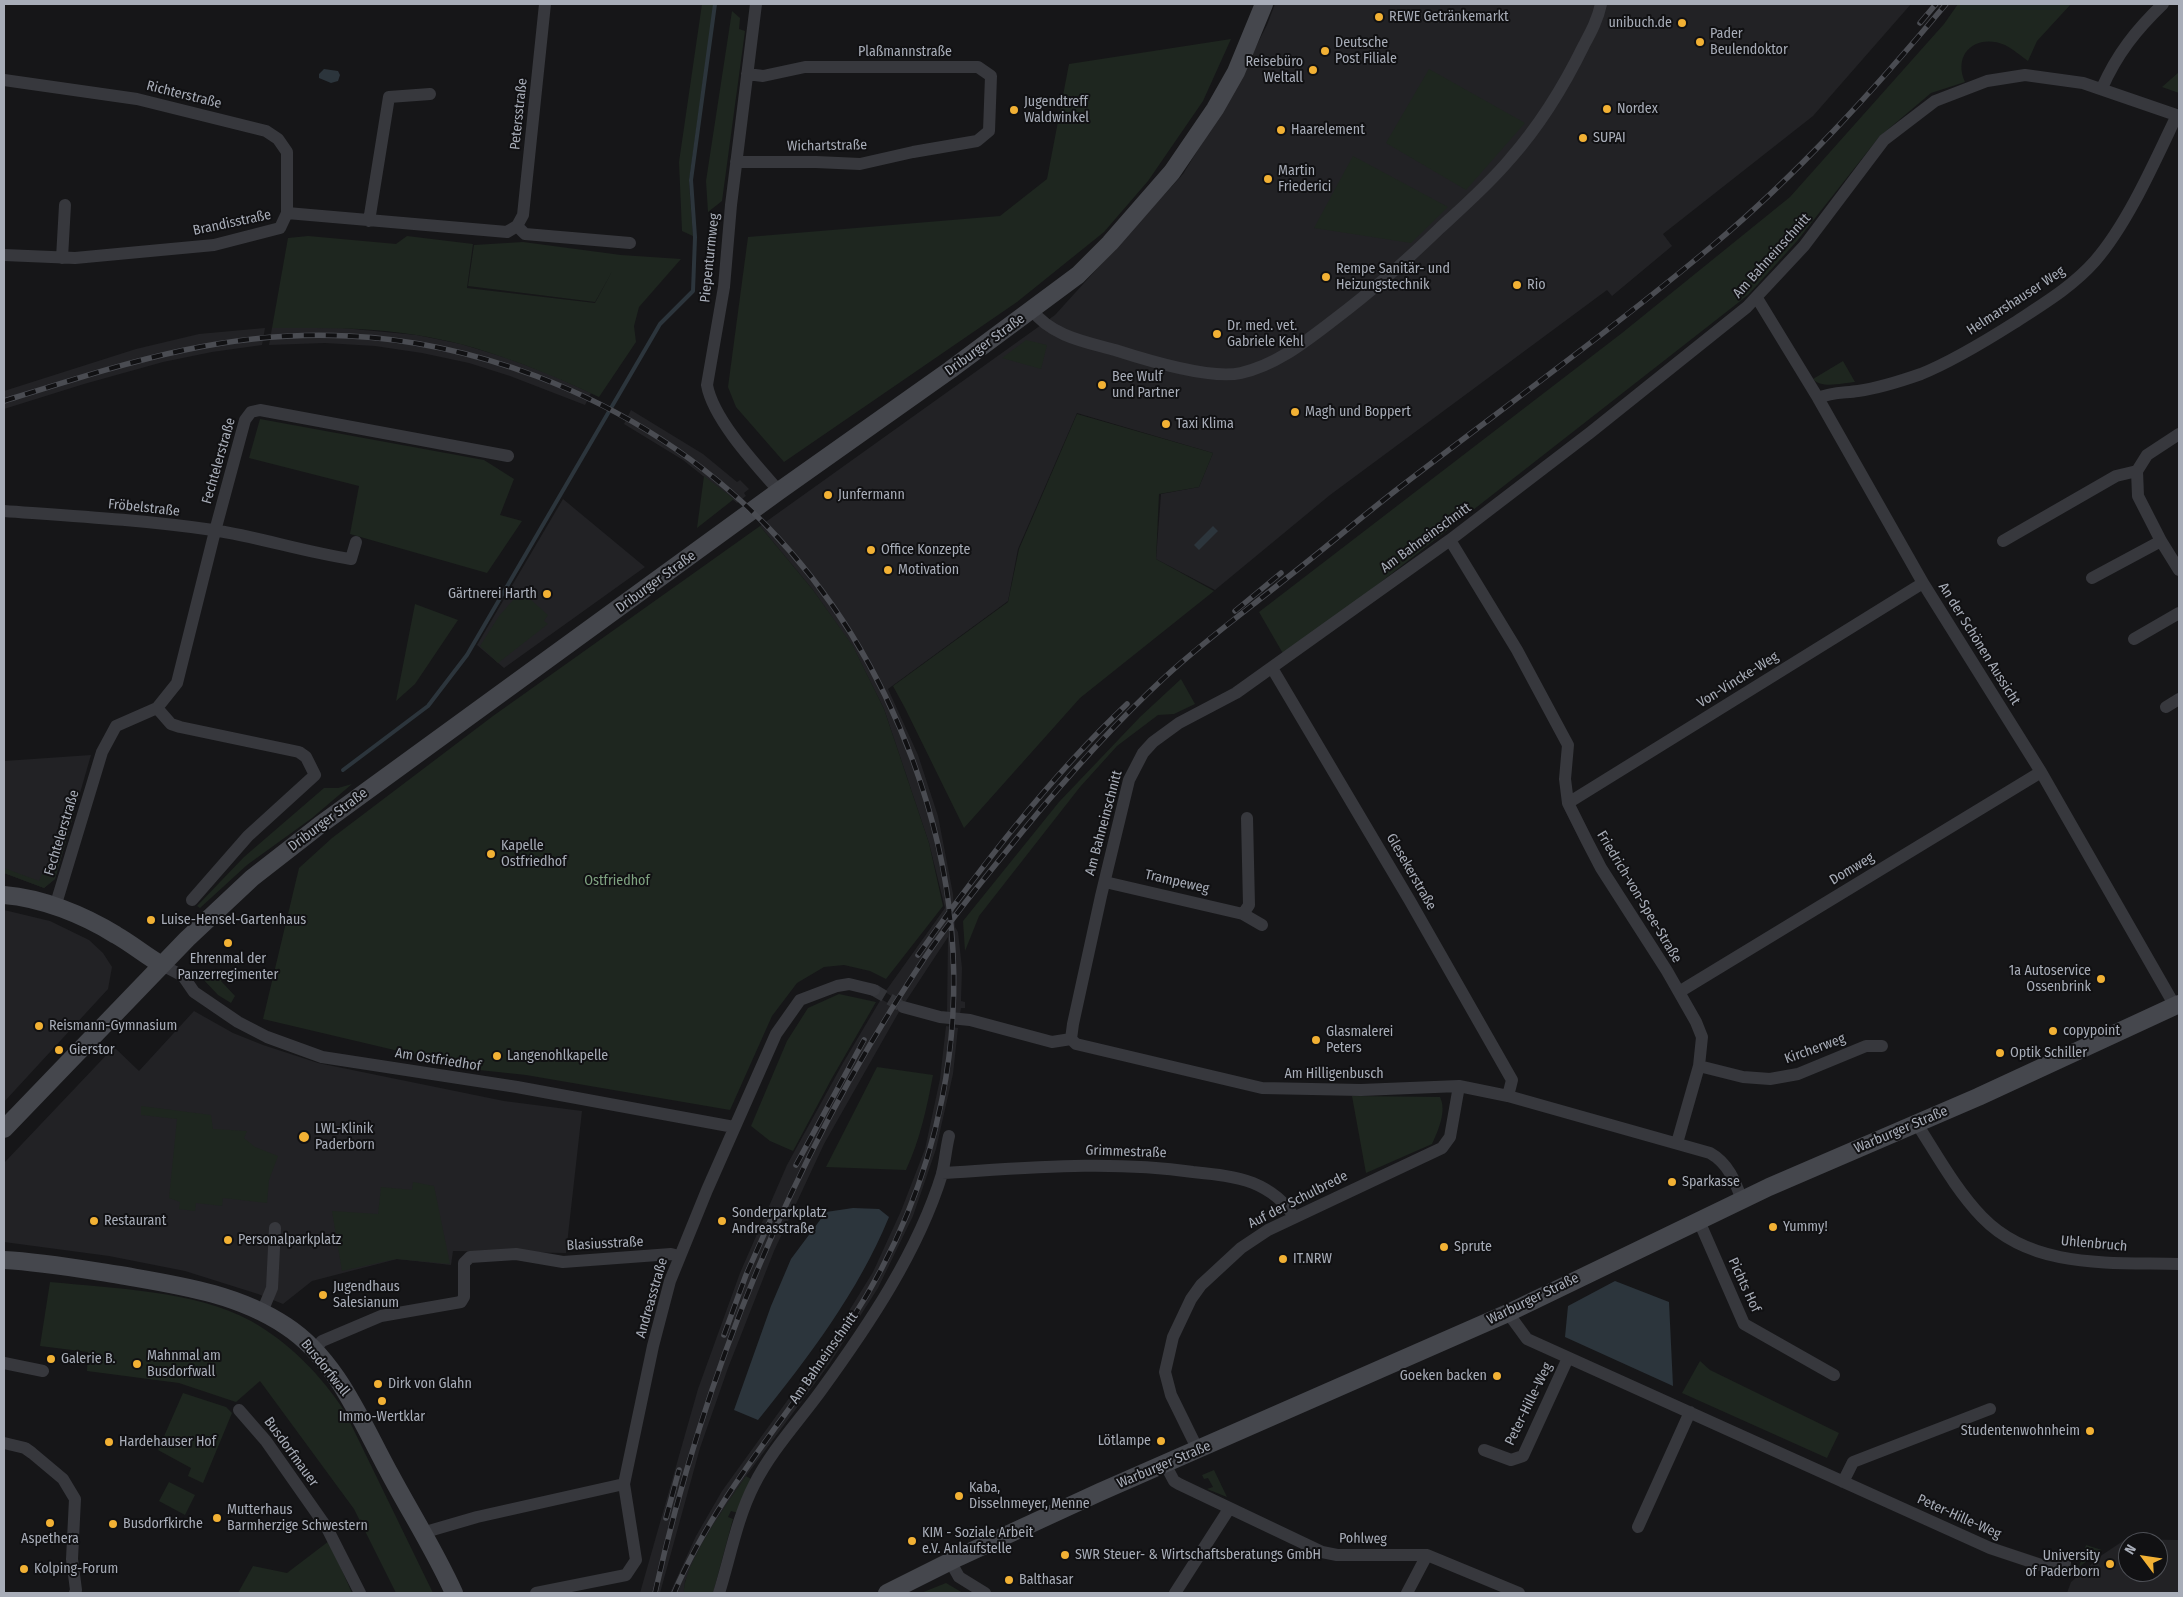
<!DOCTYPE html>
<meta charset="utf-8">
<style>
body{margin:0}
#map{position:relative;width:2183px;height:1597px;overflow:hidden;background:#161618;font-family:"Fira Sans Condensed",sans-serif}
canvas{display:block}
.frame{position:absolute;inset:0;border:5px solid #a8adb8;pointer-events:none}
.north{position:absolute;left:2118px;top:1532px;width:50px;height:50px;box-sizing:border-box;background:#111113;border:1px solid #4d4f55;border-radius:50%;rotate:301deg;font-size:14px;font-weight:700;line-height:20px;text-align:center;color:#a8adb8}
.north::after{content:'';display:block;margin:auto;width:18px;height:22px;background:#f2b134;clip-path:polygon(50% 0,100% 100%,50% 72%,0 100%)}
</style>
<div id="map">
<canvas width="2183" height="1597"></canvas>
<div class="frame"></div>
<div class="north">N</div>
</div>
<script>
const ctx = document.querySelector('canvas').getContext('2d');
ctx.lineJoin = 'round';
function fill(path, color) {
  ctx.fillStyle = color;
  ctx.fill(path, 'evenodd');
}
function trace(path, color, width, dash) {
  ctx.strokeStyle = color;
  ctx.lineWidth = width;
  ctx.lineCap = dash ? 'butt' : 'round';
  ctx.setLineDash(dash || []);
  ctx.stroke(path);
}
function write(font, color, halo, rows, align = 'center') {
  ctx.font = font + ' "Fira Sans Condensed",sans-serif';
  ctx.lineWidth = 4;
  ctx.setLineDash([]);
  ctx.textBaseline = 'middle';
  ctx.strokeStyle = halo;
  ctx.fillStyle = color;
  for (const [text, x, y, turn = 0] of rows) {
    ctx.save();
    ctx.translate(x, y);
    ctx.rotate((+turn || 0) * Math.PI / 180);
    ctx.textAlign = isNaN(turn) ? turn : align;
    if (halo) ctx.strokeText(text, 0, 0);
    ctx.fillText(text, 0, 0);
    ctx.restore();
  }
}
const built = new Path2D(`
 M1275,4H1911L1813,116L1663,234L1672,246L1612,296L1607,290L1330,495L1215,590L1156,559L1161,494L1199,487L1213,453L1077,413L1018,549L1008,601L888,689L918,755L938,816L953,894L955,927L958,932L962,968L961,1001L965,1002V1008H961L960,1014L947,1013L948,937L904,1004L885,992L945,908L929,843L884,709L853,647L813,590L760,526L1055,315L1183,174L1228,101L1267,25Z
 M265,328L262,345L212,352L163,362L84,384L4,409V391L136,349L199,334Z
 M272,328H343L417,335L461,344L507,358L552,375L591,393L585,405L510,376L469,363L422,353L375,346L325,343L269,345Z
 M631,410L703,454L737,482L740,480L749,489L744,493L746,496L737,503L683,460L624,424Z
 M563,499L645,567L504,668L477,645Z
 M91,755L55,879L44,888L4,873V761Z
 M4,910L50,921L89,940L103,953L112,967L108,989L4,1102Z
 M881,999L900,1010L824,1144L774,1251L728,1368L700,1448L660,1593H640L698,1389L740,1273L787,1165L843,1063Z
 M194,1011L233,1033L263,1045L318,1063L504,1101L582,1111L566,1253L453,1251L451,1265L397,1259L312,1281L283,1304L258,1294L185,1271L109,1256L4,1242V1163L114,1047L139,1071Z
 M946,1026L958,1028L953,1074L936,1149L913,1216L878,1288L830,1363L746,1476L721,1513L685,1581L684,1593H670L696,1536L722,1491L831,1340L873,1272L901,1211L925,1149L940,1079Z
 M2126,1539L2179,1540V1593H2067L2071,1582L2102,1555ZM2128,1542H2158V1572H2128Z`);
const green = new Path2D(`
 M702,4H714L689,181L693,236L682,231L679,162Z
 M1958,4H2071L2037,41L2028,61C2021,56 2013,49 2005,45C1977,33 1952,53 1965,82L1931,93L1879,137L1797,241L1748,295L1285,657L1259,612L1622,333L1790,197L1944,24Z
 M732,11L740,18L739,29L745,31L722,201L708,212L706,181Z
 M1231,39L1203,101L1148,181L1104,232L1017,302L784,462L736,407L728,387L748,237L1000,216L1047,179L1069,64Z
 M1429,69L1525,123L1466,190L1386,143Z
 M2179,72V93L2162,87Z
 M1353,156L1448,207L1411,243L1314,228Z
 M308,236L396,244L407,236L473,244L467,288L595,303L613,270L595,302L468,286L474,245L523,242L621,255L681,259L639,307L634,326L636,342L599,397C541,370 481,345 416,335C369,327 320,328 272,328L288,238Z
 M1026,340L1047,345L1041,369L1002,358Z
 M1843,361L1855,382C1843,383 1821,389 1813,379Z
 M1077,414L1213,453L1199,487L1159,494L1156,559L1214,591L1080,698L964,828L905,708L893,686L1008,602L1019,549Z
 M260,419L484,460L514,479L500,515L522,521L487,573L350,534L359,486L249,458Z
 M704,476L734,499L697,528Z
 M760,526L813,590L853,646L884,709L929,843L943,906L886,979L870,971L844,965L824,967L797,983L772,1016L730,1110L526,1075L479,1070L263,1019L299,868L332,838L493,716Z
 M521,591L548,615L544,621L548,624L498,663L480,646L499,616Z
 M415,604L458,620L415,684L396,701Z
 M1181,679L1195,704L1174,714L1158,715L1117,746L1080,787L979,916L965,951L963,921L1059,802L1140,717Z
 M352,784L312,818L247,865L200,908L197,906L244,857L324,788H338Z
 M78,799L55,879L44,888L4,873V868L39,881L42,874L53,878L72,808Z
 M206,971L227,975L221,981L235,996L231,1003L218,995L201,977Z
 M839,994L876,1002L832,1078L793,1151L770,1141L751,1126L787,1041L808,1008Z
 M877,1067L933,1075C927,1107 920,1140 906,1170L826,1167Z
 M1352,1096L1440,1097C1447,1111 1438,1131 1432,1144L1366,1173Z
 M141,1106L211,1115L213,1129L247,1131L244,1138L255,1147L278,1156L269,1180L267,1203L223,1198L222,1206L196,1203L195,1211L179,1209L180,1202L169,1198L177,1119L141,1115Z
 M413,1182L434,1186L450,1264L396,1259L342,1271L332,1211L378,1214L381,1187L412,1190Z
 M50,1282C111,1288 197,1291 251,1321C290,1343 321,1375 345,1412L433,1593H396L354,1509L260,1381L236,1402L179,1383L87,1371L88,1352L40,1346Z
 M1700,1361L1710,1370L1839,1433L1827,1458L1682,1393Z
 M183,1393L226,1407L232,1413L203,1483L188,1476L191,1468L158,1450Z
 M1214,1470L1227,1497L1207,1489L1213,1487L1208,1478L1204,1479L1202,1475Z
 M746,1476L751,1479L738,1513L731,1511L728,1517L733,1519L713,1593H684C683,1565 728,1502 746,1476Z
 M169,1482L195,1495L185,1515L159,1501Z
 M329,1541L352,1593H238L253,1566L287,1573Z
 M2086,1545L2102,1550L2079,1567Z
 M946,1583L963,1593H921Z`);
const water = new Path2D(`
 M324,69L338,71L340,75L338,81L331,83L319,78V74Z
 M1213,526L1218,531L1199,550L1194,545Z
 M853,1208L879,1209L889,1217C858,1292 809,1357 758,1420L734,1410L771,1306L791,1259L826,1212Z
 M1615,1281L1669,1302L1673,1386L1565,1337L1568,1306Z`);
const stream = new Path2D(`
 M343,770L428,706L467,655L660,324L693,291L695,237L691,180L715,4`);
const streetTunnel = new Path2D(`
 M874,990L903,1007`);
const street = new Path2D(`
 M756,4L731,205L724,287L707,385C713,419 756,465 779,491
 M4,80L137,99L266,131L278,139L287,152V213
 M2102,88C2117,54 2136,30 2163,4
 M736,162H816L860,164L913,152L977,141L989,131L991,76L978,67H805L763,76L747,74
 M369,221L389,97L430,94
 M517,226L523,215L545,4
 M517,226L525,234L630,243
 M4,255L75,258L214,245L280,228L287,213L507,232L517,226
 M62,258L65,205
 M1757,298L1818,398L1923,583L2041,772L2175,1006
 M1032,310C1051,336 1086,342 1115,350C1146,360 1210,380 1241,373C1277,365 1306,341 1335,319C1372,291 1407,260 1440,228C1464,206 1489,184 1510,159C1540,125 1564,86 1584,45C1591,32 1598,19 1601,4
 M1818,398C1831,392 1844,393 1858,391C1879,388 1901,381 1921,374C1953,361 1984,342 2014,323C2043,304 2072,287 2095,261C2128,223 2155,161 2177,115
 M2137,471L2138,496L2161,541L2179,570
 M4,511C74,516 143,520 213,530C259,537 304,552 351,559L356,542
 M1450,540L1517,650L1568,745L1565,779L1568,803L1587,841L1601,868L1667,971L1696,1022L1702,1037L1699,1066L1677,1143
 M2003,541L2116,476L2137,471L2147,455L2179,434
 M2092,578L2161,541
 M2134,639L2179,613
 M1272,668L1410,901L1512,1080L1508,1096
 M2166,707L2179,699
 M157,708L171,724L180,727L299,752L306,757L315,775L248,836L192,900
 M1568,803L1923,583
 M1105,882L1243,914L1249,905L1247,818
 M55,907L102,752L116,726L157,708L177,683L215,531L245,420L251,412L260,410L508,456
 M1243,914L1262,925
 M162,965L183,976L194,992L238,1022L267,1037L322,1057L517,1087L734,1127
 M1679,992L2041,772
 M903,1007L940,1017L970,1020L1052,1042L1071,1039
 M1071,1039L1073,1024L1101,896L1129,780L1143,753L1153,742L1179,723L1236,693L1450,540L1591,432L1747,307L1804,246L1884,140L1935,101L1987,81L2025,75L2083,83L2179,116
 M1071,1039L1076,1044L1262,1088L1361,1090L1459,1086L1508,1096L1710,1153C1728,1163 1735,1181 1742,1200
 M1699,1066L1743,1077L1770,1079L1798,1074L1866,1046H1882
 M1917,1124C1937,1155 1956,1190 1982,1217C2033,1270 2112,1262 2179,1264
 M942,1173C1026,1168 1109,1160 1193,1172C1213,1174 1235,1176 1253,1183C1270,1190 1285,1202 1294,1217
 M1699,1221L1744,1324L1834,1375
 M262,1312L272,1288L275,1228
 M1508,1313L1527,1339L1990,1548L2050,1568L2065,1563
 M314,1350L322,1341L381,1316L461,1302L464,1297V1263L470,1257L516,1254L563,1262L671,1254L679,1256
 M4,1363L43,1371
 M239,1410L266,1441L327,1528L360,1593
 M4,1443L25,1448L32,1453L63,1479L75,1499L72,1559L76,1590L75,1593
 M1198,1450L1171,1395L1165,1372L1173,1337L1191,1299L1201,1285L1241,1248L1268,1230L1442,1148L1450,1137L1459,1086
 M1484,1450L1511,1460L1523,1456L1568,1358
 M1165,1464L1174,1481L1179,1484L1322,1552L1337,1555H1427L1519,1593
 M1843,1482L1853,1462L1990,1409
 M1638,1527L1690,1412
 M422,1533L477,1517L624,1484L653,1346L670,1281L707,1190L776,1034L800,1000L837,986L849,984L874,990
 M950,1561L959,1577L985,1593
 M536,1593L626,1575L636,1560L624,1484
 M719,1593C730,1558 737,1518 754,1485C771,1451 798,1422 820,1392C868,1326 918,1252 942,1174C945,1162 946,1148 949,1136
 M1175,1593L1229,1509
 M1407,1593L1427,1555`);
const secondary = new Path2D(`
 M4,895C42,898 84,915 116,935C132,944 146,956 162,965
 M4,1129L187,939L252,878L320,825L779,491L950,370L1078,275L1110,243L1172,172L1215,109L1236,72L1264,4
 M4,1260C43,1262 81,1269 120,1275C177,1285 237,1293 286,1326C338,1360 362,1424 391,1476C412,1515 436,1553 454,1593
 M887,1593L959,1557L1100,1492L1508,1313L1769,1187L1978,1097L2179,1004`);
const rail = new Path2D(`
 M1920,23L1936,4
 M4,401C120,365 225,329 349,336C413,339 477,354 536,376C717,445 846,580 913,761C953,870 965,985 942,1099C926,1179 894,1255 850,1322C791,1413 717,1493 674,1593
 M1235,611L1281,573
 M918,955C981,867 1048,779 1127,704
 M796,1165L864,1040
 M724,1335L746,1275L774,1212
 M666,1518L679,1470
 M655,1593C704,1374 790,1163 914,974C946,924 985,878 1022,832C1067,777 1114,724 1165,677C1204,641 1247,610 1288,577C1324,549 1359,519 1395,491C1500,410 1609,332 1712,246C1798,174 1874,90 1946,4`);
const markers = [
 [1379,17,5,"#f2b134"],
 [1682,23,5,"#f2b134"],
 [1700,42,5,"#f2b134"],
 [1325,51,5,"#f2b134"],
 [1313,70,5,"#f2b134"],
 [1607,109,5,"#f2b134"],
 [1014,110,5,"#f2b134"],
 [1281,130,5,"#f2b134"],
 [1583,138,5,"#f2b134"],
 [1268,179,5,"#f2b134"],
 [1326,277,5,"#f2b134"],
 [1517,285,5,"#f2b134"],
 [1217,334,5,"#f2b134"],
 [1102,385,5,"#f2b134"],
 [1295,412,5,"#f2b134"],
 [1166,424,5,"#f2b134"],
 [828,495,5,"#f2b134"],
 [871,550,5,"#f2b134"],
 [888,570,5,"#f2b134"],
 [547,594,5,"#f2b134"],
 [491,854,5,"#f2b134"],
 [151,920,5,"#f2b134"],
 [228,943,5,"#f2b134"],
 [2101,979,5,"#f2b134"],
 [39,1026,5,"#f2b134"],
 [2053,1031,5,"#f2b134"],
 [1316,1040,5,"#f2b134"],
 [59,1050,5,"#f2b134"],
 [2000,1053,5,"#f2b134"],
 [497,1056,5,"#f2b134"],
 [304,1137,6,"#f2b134"],
 [1672,1182,5,"#f2b134"],
 [94,1221,5,"#f2b134"],
 [722,1221,5,"#f2b134"],
 [1773,1227,5,"#f2b134"],
 [228,1240,5,"#f2b134"],
 [1444,1247,5,"#f2b134"],
 [1283,1259,5,"#f2b134"],
 [323,1295,5,"#f2b134"],
 [51,1359,5,"#f2b134"],
 [137,1364,5,"#f2b134"],
 [1497,1376,5,"#f2b134"],
 [378,1384,5,"#f2b134"],
 [382,1401,5,"#f2b134"],
 [2090,1431,5,"#f2b134"],
 [1161,1441,5,"#f2b134"],
 [109,1442,5,"#f2b134"],
 [959,1496,5,"#f2b134"],
 [217,1518,5,"#f2b134"],
 [50,1523,5,"#f2b134"],
 [113,1524,5,"#f2b134"],
 [912,1541,5,"#f2b134"],
 [1065,1555,5,"#f2b134"],
 [2110,1564,5,"#f2b134"],
 [24,1569,5,"#f2b134"],
 [1009,1580,5,"#f2b134"]
];
const poiNames = [
 ["REWE Getränkemarkt",1389,17],
 ["unibuch.de",1672,23,"right"],
 ["Pader",1710,34],
 ["Beulendoktor",1710,50],
 ["Deutsche",1335,43],
 ["Post Filiale",1335,59],
 ["Reisebüro",1303,62,"right"],
 ["Weltall",1303,78,"right"],
 ["Jugendtreff",1024,102],
 ["Waldwinkel",1024,118],
 ["Nordex",1617,109],
 ["Haarelement",1291,130],
 ["SUPAI",1593,138],
 ["Martin",1278,171],
 ["Friederici",1278,187],
 ["Rempe Sanitär- und",1336,269],
 ["Heizungstechnik",1336,285],
 ["Rio",1527,285],
 ["Dr. med. vet.",1227,326],
 ["Gabriele Kehl",1227,342],
 ["Bee Wulf",1112,377],
 ["und Partner",1112,393],
 ["Magh und Boppert",1305,412],
 ["Taxi Klima",1176,424],
 ["Junfermann",838,495],
 ["Office Konzepte",881,550],
 ["Motivation",898,570],
 ["Gärtnerei Harth",537,594,"right"],
 ["Kapelle",501,846],
 ["Ostfriedhof",501,862],
 ["Luise-Hensel-Gartenhaus",161,920],
 ["Ehrenmal der",228,959,"center"],
 ["Panzerregimenter",228,975,"center"],
 ["1a Autoservice",2091,971,"right"],
 ["Ossenbrink",2091,987,"right"],
 ["Reismann-Gymnasium",49,1026],
 ["copypoint",2063,1031],
 ["Glasmalerei",1326,1032],
 ["Peters",1326,1048],
 ["Gierstor",69,1050],
 ["Optik Schiller",2010,1053],
 ["Langenohlkapelle",507,1056],
 ["LWL-Klinik",315,1129],
 ["Paderborn",315,1145],
 ["Sparkasse",1682,1182],
 ["Sonderparkplatz",732,1213],
 ["Andreasstraße",732,1229],
 ["Restaurant",104,1221],
 ["Yummy!",1783,1227],
 ["Personalparkplatz",238,1240],
 ["Sprute",1454,1247],
 ["IT.NRW",1293,1259],
 ["Jugendhaus",333,1287],
 ["Salesianum",333,1303],
 ["Mahnmal am",147,1356],
 ["Busdorfwall",147,1372],
 ["Galerie B.",61,1359],
 ["Goeken backen",1487,1376,"right"],
 ["Dirk von Glahn",388,1384],
 ["Immo-Wertklar",382,1417,"center"],
 ["Studentenwohnheim",2080,1431,"right"],
 ["Lötlampe",1151,1441,"right"],
 ["Hardehauser Hof",119,1442],
 ["Kaba,",969,1488],
 ["Disselnmeyer, Menne",969,1504],
 ["Mutterhaus",227,1510],
 ["Barmherzige Schwestern",227,1526],
 ["Busdorfkirche",123,1524],
 ["KIM - Soziale Arbeit",922,1533],
 ["e.V. Anlaufstelle",922,1549],
 ["Aspethera",50,1539,"center"],
 ["SWR Steuer- & Wirtschaftsberatungs GmbH",1075,1555],
 ["University",2100,1556,"right"],
 ["of Paderborn",2100,1572,"right"],
 ["Kolping-Forum",34,1569],
 ["Balthasar",1019,1580]
];
const streetNames = [
 ["Plaßmannstraße",905,52],
 ["Richterstraße",184,95,14],
 ["Petersstraße",519,114,-84],
 ["Wichartstraße",827,146,-1],
 ["Brandisstraße",232,223,-12],
 ["Am Bahneinschnitt",1772,256,-48],
 ["Piepenturmweg",710,258,-84],
 ["Helmarshauser Weg",2016,301,-33],
 ["Driburger Straße",985,345,-36],
 ["Fechtelerstraße",219,461,-74],
 ["Fröbelstraße",144,508,6],
 ["Am Bahneinschnitt",1426,538,-36],
 ["Driburger Straße",656,582,-36],
 ["An der Schönen Aussicht",1979,644,58],
 ["Von-Vincke-Weg",1738,680,-32],
 ["Driburger Straße",328,820,-37],
 ["Am Bahneinschnitt",1104,823,-75],
 ["Fechtelerstraße",62,833,-73],
 ["Domweg",1852,869,-31],
 ["Glesekerstraße",1411,872,60],
 ["Trampeweg",1177,882,13],
 ["Friedrich-von-Spee-Straße",1639,897,59],
 ["Kircherweg",1815,1049,-20],
 ["Am Ostfriedhof",438,1060,9],
 ["Am Hilligenbusch",1334,1074],
 ["Warburger Straße",1901,1130,-23],
 ["Grimmestraße",1126,1152,2],
 ["Auf der Schulbrede",1298,1200,-27],
 ["Blasiusstraße",605,1244,-3],
 ["Uhlenbruch",2094,1244,5],
 ["Pichts Hof",1744,1285,65],
 ["Andreasstraße",652,1298,-74],
 ["Warburger Straße",1533,1299,-26],
 ["Am Bahneinschnitt",824,1358,-55],
 ["Busdorfwall",325,1368,51],
 ["Peter-Hille-Weg",1529,1404,-64],
 ["Busdorfmauer",291,1452,54],
 ["Warburger Straße",1164,1465,-23],
 ["Peter-Hille-Weg",1959,1517,24],
 ["Pohlweg",1363,1539,1]
];
const parkNames = [
 ["Ostfriedhof",617,881]
];
fill(built, '#222225');
fill(green, '#1e261f');
fill(water, '#2c353c');
trace(stream, '#2c353c', 4);
trace(streetTunnel, '#333438', 12, [12, 6]);
trace(street, '#37383d', 12);
trace(secondary, '#45474d', 18);
trace(rail, '#4a4c52', 5.5);
trace(rail, '#111113', 4, [11]);
for (const [x, y, r, color] of markers) {
  const dot = new Path2D();
  dot.arc(x, y, r, 0, 2 * Math.PI);
  ctx.fillStyle = color;
  ctx.fill(dot);
  trace(dot, '#111113', 2);
}
write('14px', '#a8adb8', '#111113', poiNames, 'left');
write('14px', '#a8adb8', '#111113', streetNames);
write('14px', '#7fa381', '#111113', parkNames);
</script>
